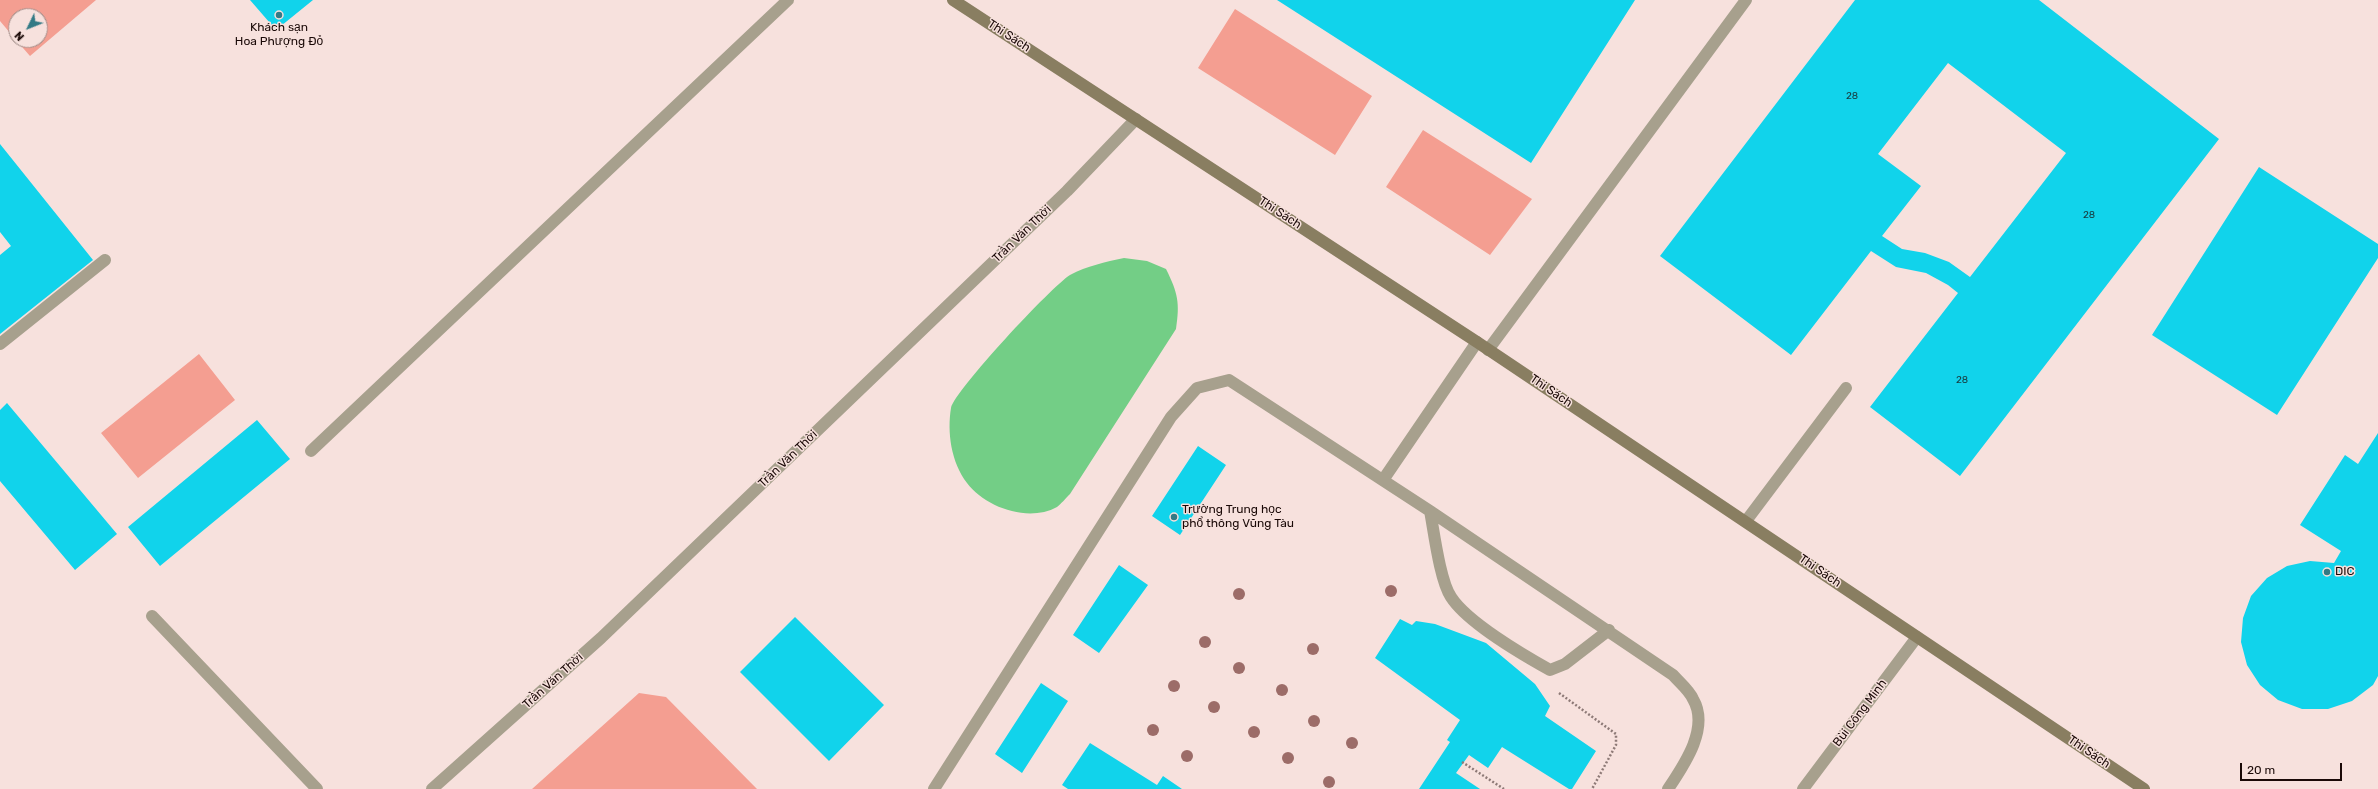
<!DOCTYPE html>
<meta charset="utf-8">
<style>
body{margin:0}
#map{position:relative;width:2378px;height:789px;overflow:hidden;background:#f7e1dd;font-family:Rubik,sans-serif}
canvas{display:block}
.north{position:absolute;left:8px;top:8px;width:40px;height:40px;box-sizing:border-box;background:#f7e1dd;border:1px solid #9f8b87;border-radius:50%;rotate:227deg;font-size:11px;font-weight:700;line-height:16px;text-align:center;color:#1a0907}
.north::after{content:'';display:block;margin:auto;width:14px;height:18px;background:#337a85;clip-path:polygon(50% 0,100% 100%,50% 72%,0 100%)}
.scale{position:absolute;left:2240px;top:763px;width:102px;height:18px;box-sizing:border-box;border:2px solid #1a0907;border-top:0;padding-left:5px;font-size:12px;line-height:14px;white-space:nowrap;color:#1a0907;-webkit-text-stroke:3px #f7e1dd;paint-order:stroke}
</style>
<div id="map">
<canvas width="2378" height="789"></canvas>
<div class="north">N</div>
<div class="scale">20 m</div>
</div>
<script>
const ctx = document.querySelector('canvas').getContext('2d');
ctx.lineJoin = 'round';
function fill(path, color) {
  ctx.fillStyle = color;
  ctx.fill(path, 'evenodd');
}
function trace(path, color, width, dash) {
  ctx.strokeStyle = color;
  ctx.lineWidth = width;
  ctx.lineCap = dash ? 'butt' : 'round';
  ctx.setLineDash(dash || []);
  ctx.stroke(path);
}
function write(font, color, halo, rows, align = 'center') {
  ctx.font = font + ' Rubik,sans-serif';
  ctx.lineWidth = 3;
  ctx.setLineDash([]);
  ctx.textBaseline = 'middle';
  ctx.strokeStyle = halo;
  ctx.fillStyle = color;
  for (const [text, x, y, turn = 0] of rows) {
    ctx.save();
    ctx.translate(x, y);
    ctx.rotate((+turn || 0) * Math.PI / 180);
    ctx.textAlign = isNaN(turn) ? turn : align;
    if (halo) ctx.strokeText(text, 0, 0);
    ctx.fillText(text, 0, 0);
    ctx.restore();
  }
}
const green = new Path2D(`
 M0,0H96L30,56L16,40H40V16H16V40L0,21Z
 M1235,9L1372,96L1335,155L1198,68Z
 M1423,130L1532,199L1490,255L1386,187Z
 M199,354L235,400L138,478L101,433Z
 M639,693L666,697L757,789H532Z`);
const water = new Path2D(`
 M1124,258L1147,261L1166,269C1178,293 1180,303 1176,329L1070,494C1066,498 1061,504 1057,507C1028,523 985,507 967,483C951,462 947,432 951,408C955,390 1052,286 1070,275C1087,266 1105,262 1124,258Z`);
const building = new Path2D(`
 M250,0H313L276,30Z
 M1277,0H1635L1531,163Z
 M1855,0H2039L2219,139L1960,476L1870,407L1958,293L1948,285L1926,273L1896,267L1871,251L1791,355L1660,256ZM1948,63L2066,153L1970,277L1949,262L1925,253L1902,249L1882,236L1921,186L1878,154Z
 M0,144L93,260L0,334V255L11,246L0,232Z
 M2259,167L2378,244V258L2277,415L2152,335Z
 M7,403L117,534L75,570L0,481V410Z
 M257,420L290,459L160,566L128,527Z
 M2378,433V676L2373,685L2352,701L2328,709H2302L2278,700L2260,685L2247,665L2241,642L2243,618L2251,596L2267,578L2287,566L2310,561L2334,563L2341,551L2300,525L2345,455L2358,464Z
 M1198,446L1226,465L1180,535L1152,516Z
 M1119,565L1148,585L1099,653L1073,635Z
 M795,617L884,705L829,761L740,672Z
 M1400,619L1412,625L1416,621L1435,624L1486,643L1535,684L1550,706L1545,716L1596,751L1572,789H1569L1502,747L1488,768L1469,755L1456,773L1480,789H1419L1450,742L1447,740L1460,720L1375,658Z
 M1041,683L1068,701L1022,773L995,754Z
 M1090,743L1157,785L1163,776L1182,789H1068L1062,785Z`);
const path = new Path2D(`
 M1559,693L1616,734V745L1592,789
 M1462,762L1504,789`);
const lane = new Path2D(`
 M0,344L105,260
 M1488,350L1746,0
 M1383,480L1477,342
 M1430,511C1434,532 1440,581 1451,597C1467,622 1523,655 1550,670L1565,664L1609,630
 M1746,521L1846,388
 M934,789L1171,417L1197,388L1229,380L1430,511L1673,675C1680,683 1689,690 1693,699C1710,728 1684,765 1668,789`);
const street = new Path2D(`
 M311,451L788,0
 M152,616L317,789
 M432,789L601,638L1067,191L1136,119
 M1803,789L1917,637`);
const secondary = new Path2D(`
 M953,0L1477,342L2144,789`);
const trees = [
 [1391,591],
 [1239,594],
 [1205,642],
 [1313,649],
 [1239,668],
 [1174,686],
 [1282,690],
 [1214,707],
 [1314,721],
 [1153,730],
 [1254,732],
 [1352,743],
 [1187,756],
 [1288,758],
 [1329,782]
];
const markers = [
 [279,15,4,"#337a85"],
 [1174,517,4,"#337a85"],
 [2327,572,4,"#337a85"]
];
const numberNames = [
 ["28",1852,96],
 ["28",2089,215],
 ["28",1962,380]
];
const poiNames = [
 ["Khách sạn",279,28,"center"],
 ["Hoa Phượng Đỏ",279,42,"center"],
 ["Trường Trung học",1182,510],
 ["phổ thông Vũng Tàu",1182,524],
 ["DIC",2335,572]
];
const streetNames = [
 ["Thi Sách",1009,36,33],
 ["Thi Sách",1280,213,33],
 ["Trần Văn Thời",1022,234,-44],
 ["Thi Sách",1551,391,34],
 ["Trần Văn Thời",788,459,-44],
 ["Thi Sách",1820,571,34],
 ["Trần Văn Thời",553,681,-42],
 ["Bùi Công Minh",1860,713,-53],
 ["Thi Sách",2089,752,34]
];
fill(green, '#f49e91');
fill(water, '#73ce86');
fill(building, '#11d3eb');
trace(path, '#8e7a77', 2.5, [2, 2]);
trace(lane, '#a7a08d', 12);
trace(street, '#a7a08d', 12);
trace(secondary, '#897e61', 12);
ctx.fillStyle = '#9c6c68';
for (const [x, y] of trees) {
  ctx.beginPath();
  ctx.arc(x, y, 6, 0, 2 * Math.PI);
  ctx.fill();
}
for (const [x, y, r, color] of markers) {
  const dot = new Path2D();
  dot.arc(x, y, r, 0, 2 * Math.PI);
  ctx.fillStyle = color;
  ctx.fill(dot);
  trace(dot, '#f7e1dd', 1.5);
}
write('10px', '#183c40', null, numberNames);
write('12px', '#1a0907', '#f7e1dd', poiNames, 'left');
write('12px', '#1a0907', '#f7e1dd', streetNames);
</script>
